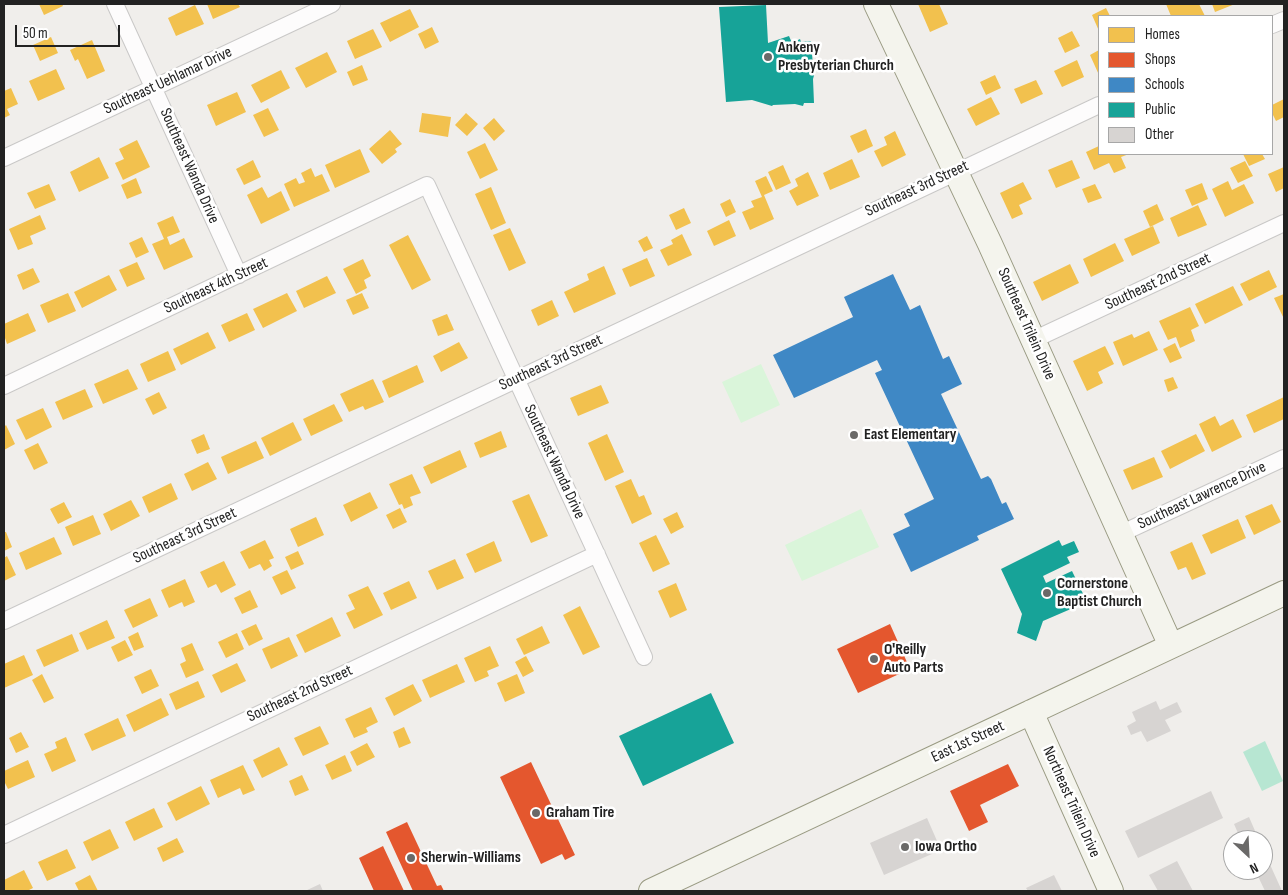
<!DOCTYPE html>
<style>
body{margin:0}
#map{position:relative;width:1288px;height:895px;overflow:hidden;background:#f0eeeb;font-family:"Sofia Sans Condensed",sans-serif}
canvas{display:block}
.frame{position:absolute;inset:0;border:5px solid #222;pointer-events:none}
.legend{position:absolute;left:1098px;top:15px;width:175px;height:140px;box-sizing:border-box;background:#fff;border:1px solid #a7a7a7;margin:0;padding:6px 9px;list-style:none;font-size:15px;color:#222}
.legend li{display:flex;align-items:center;gap:10px;height:25px}
.legend b{width:25px;border:1px solid #a7a7a7}
.north{position:absolute;left:1223px;top:830px;width:50px;height:50px;box-sizing:border-box;background:#fff;border:1px solid #a7a7a7;border-radius:50%;rotate:155deg;font-size:14px;font-weight:700;line-height:20px;text-align:center;color:#222}
.north::after{content:'';display:block;margin:auto;width:18px;height:22px;background:#6a6968;clip-path:polygon(50% 0,100% 100%,50% 72%,0 100%)}
.scale{position:absolute;left:15px;top:25px;width:105px;height:22px;box-sizing:border-box;border:2px solid #222;border-top:0;padding-left:6px;font-size:15px;line-height:18px;white-space:nowrap;color:#222;-webkit-text-stroke:4px #fff;paint-order:stroke}
</style>
<div id="map">
<canvas width="1288" height="895"></canvas>
<div class="frame"></div>
<ul class="legend">
<li><b style="height:14px;background:#f2c14e"></b>Homes</li>
<li><b style="height:14px;background:#e4572e"></b>Shops</li>
<li><b style="height:14px;background:#3f88c5"></b>Schools</li>
<li><b style="height:14px;background:#17a398"></b>Public</li>
<li><b style="height:14px;background:#d7d4d2"></b>Other</li>
</ul>
<div class="north">N</div>
<div class="scale">50 m</div>
</div>
<script>
const ctx = document.querySelector('canvas').getContext('2d');
ctx.lineJoin = 'round';
function fill(path, color) {
  ctx.fillStyle = color;
  ctx.fill(path, 'evenodd');
}
function trace(path, color, width, dash) {
  ctx.strokeStyle = color;
  ctx.lineWidth = width;
  ctx.lineCap = dash ? 'butt' : 'round';
  ctx.setLineDash(dash || []);
  ctx.stroke(path);
}
function write(font, color, halo, rows, align = 'center') {
  ctx.font = font + ' "Sofia Sans Condensed",sans-serif';
  ctx.lineWidth = 5;
  ctx.setLineDash([]);
  ctx.textBaseline = 'middle';
  ctx.strokeStyle = halo;
  ctx.fillStyle = color;
  for (const [text, x, y, turn = 0] of rows) {
    ctx.save();
    ctx.translate(x, y);
    ctx.rotate((+turn || 0) * Math.PI / 180);
    ctx.textAlign = isNaN(turn) ? turn : align;
    if (halo) ctx.strokeText(text, 0, 0);
    ctx.fillText(text, 0, 0);
    ctx.restore();
  }
}
const park = new Path2D(`
 M761,364L780,405L741,423L722,382Z
 M861,509L879,547L802,581L785,545Z`);
const pitch = new Path2D(`
 M1265,741L1283,781L1262,791L1243,752Z`);
const homes = new Path2D(`
 M39,4H62L63,6L44,15Z
 M207,4H238L240,7L213,19Z
 M918,4H939L948,24L930,32Z
 M1166,4H1199L1205,16H1171Z
 M1212,4H1235L1215,12Z
 M195,5L204,24L176,36L168,18Z
 M1106,8L1110,16H1099V31L1092,15Z
 M410,9L419,27L390,42L380,23Z
 M432,27L439,42L425,49L418,34Z
 M373,29L382,47L355,59L347,41Z
 M1072,31L1080,46L1065,53L1058,38Z
 M51,37L58,53L40,61L33,45Z
 M92,40L105,71L87,79L78,59L75,61L70,50Z
 M1099,50V75L1090,55Z
 M327,52L337,72L306,88L295,68Z
 M1077,60L1084,77L1062,87L1054,71Z
 M362,65L368,80L353,86L347,72Z
 M56,69L65,89L38,101L29,81Z
 M281,70L290,88L261,103L251,85Z
 M995,75L1001,88L986,95L980,82Z
 M1036,80L1043,94L1021,104L1014,89Z
 M11,88L18,104L7,109L10,115L4,118V91Z
 M237,92L246,112L216,126L207,105Z
 M991,97L1000,114L976,126L967,109Z
 M1284,99V117L1276,121L1272,113V105Z
 M268,108L279,130L264,137L253,115Z
 M422,113L451,117L448,137L419,132Z
 M466,113L478,124L467,136L455,125Z
 M494,118L505,131L494,141L483,128Z
 M866,129L873,146L858,153L850,136Z
 M390,130L402,144L395,149L397,152L382,164L369,149Z
 M895,131L906,155L882,167L874,151L887,145L884,137Z
 M137,140L150,167L123,180L115,163L124,159L119,149Z
 M485,143L498,170L480,179L467,152Z
 M1099,146V154H1129L1121,157L1126,168L1114,173L1109,163L1094,170L1086,152Z
 M360,149L370,172L335,188L325,165Z
 M1243,154H1262L1265,159L1249,166Z
 M99,157L109,178L79,192L70,172Z
 M852,159L860,177L830,190L823,173Z
 M253,160L261,177L244,185L236,169Z
 M1072,160L1080,178L1056,188L1048,170Z
 M1245,161L1253,176L1238,183L1230,168Z
 M783,165L791,183L776,190L768,172Z
 M1284,167V188L1276,192L1268,174Z
 M311,168L315,177L322,174L330,191L294,207L284,184L296,178L299,184L305,182L301,173Z
 M808,172L819,196L797,206L789,191L798,186L795,179Z
 M766,176L773,191L764,195L774,219L750,230L742,212L754,207L751,201L762,197L755,181Z
 M136,178L142,193L127,199L121,185Z
 M1228,181L1232,190L1244,184L1254,203L1225,217L1212,189Z
 M1023,182L1032,199L1019,205L1023,214L1012,219L1000,193Z
 M1202,183L1208,199L1192,206L1185,190Z
 M49,184L56,200L35,209L27,193Z
 M1095,184L1102,198L1088,203L1082,189Z
 M262,187L268,198L281,191L290,210L261,224L247,195Z
 M491,187L506,223L491,230L475,194Z
 M730,199L736,212L726,217L720,204Z
 M1157,204L1164,220L1150,227L1143,211Z
 M1198,205L1207,225L1178,237L1170,218Z
 M684,208L691,223L676,230L669,215Z
 M40,215L46,229L30,236L33,244L18,250L9,229Z
 M173,216L180,232L167,237L170,245L184,238L193,257L164,270L152,244L164,239L157,223Z
 M729,220L736,236L714,246L707,231Z
 M1153,226L1160,243L1132,256L1124,239Z
 M510,228L526,263L509,271L493,235Z
 M682,234L692,255L668,266L660,250L673,244L671,240Z
 M408,235L431,280L412,290L389,245Z
 M647,236L653,248L644,252L638,241Z
 M142,237L149,252L136,258L129,243Z
 M1115,243L1124,261L1091,277L1083,259Z
 M647,258L655,276L630,287L622,269Z
 M363,259L371,276L364,280L367,288L356,294L343,269Z
 M137,262L145,279L127,287L119,270Z
 M1070,264L1079,283L1042,301L1033,282Z
 M604,266L616,294L574,313L564,292L589,280L587,274Z
 M33,268L40,282L23,290L17,275Z
 M1269,270L1277,287L1249,301L1240,284Z
 M109,275L117,290L82,308L74,292Z
 M327,276L336,293L304,308L296,291Z
 M1233,286L1243,305L1205,324L1195,304Z
 M68,293L76,311L48,323L40,305Z
 M287,293L297,311L263,328L253,309Z
 M362,293L369,308L353,315L346,300Z
 M1284,294V319L1274,298Z
 M552,300L559,316L538,326L531,310Z
 M1190,307L1199,326L1191,330L1195,341L1180,348L1176,337L1168,340L1159,321Z
 M28,313L36,331L7,344L4,335V324Z
 M247,313L255,330L229,342L221,325Z
 M447,314L454,330L438,336L432,320Z
 M1149,331L1158,350L1123,366L1113,342L1132,334L1134,338Z
 M208,332L216,348L181,365L173,349Z
 M459,342L468,358L441,372L433,356Z
 M1175,343L1182,358L1170,363L1163,349Z
 M1105,346L1114,364L1098,372L1103,383L1087,391L1073,361Z
 M168,351L176,370L148,382L140,364Z
 M417,365L424,382L389,398L382,381Z
 M128,369L138,389L103,404L94,384Z
 M1173,377L1178,388L1168,392L1164,380Z
 M373,379L384,402L365,410L363,406L349,412L340,394Z
 M601,385L609,403L578,416L570,398Z
 M85,389L93,407L63,420L55,402Z
 M159,392L167,408L153,415L145,399Z
 M1284,397V419L1254,433L1246,415Z
 M334,404L343,421L311,436L303,419Z
 M43,408L52,427L26,440L16,420Z
 M1215,416L1220,426L1233,419L1242,437L1212,452L1199,424Z
 M293,422L302,440L270,456L261,438Z
 M6,425L15,444L4,450V427Z
 M501,431L507,447L480,458L474,443Z
 M204,434L210,449L197,454L191,440Z
 M607,434L624,472L605,481L588,443Z
 M1196,434L1205,451L1170,469L1161,451Z
 M256,441L264,458L228,474L221,457Z
 M38,443L48,463L34,470L24,450Z
 M460,450L467,467L431,484L423,467Z
 M1154,457L1163,477L1132,490L1123,470Z
 M208,462L217,479L192,491L184,474Z
 M412,474L421,493L410,497L413,505L404,509L402,504L399,505L389,484Z
 M631,479L639,497L644,495L652,514L632,524L615,486Z
 M171,483L178,499L149,513L142,497Z
 M370,492L378,508L351,522L343,505Z
 M529,494L548,536L531,543L512,501Z
 M131,500L140,516L111,531L103,514Z
 M64,502L72,517L58,524L50,509Z
 M1272,504L1281,522L1254,535L1245,516Z
 M400,508L407,522L393,529L386,515Z
 M677,512L684,527L671,534L663,519Z
 M93,515L101,534L73,546L65,527Z
 M316,517L324,535L298,547L290,529Z
 M1238,519L1246,538L1211,554L1202,535Z
 M4,532H6L12,547L4,551Z
 M656,535L670,564L653,572L639,543Z
 M54,537L62,554L26,570L19,553Z
 M265,540L274,558L269,560L272,566L264,571L260,564L249,569L240,552Z
 M494,541L502,561L475,573L466,554Z
 M1192,542L1206,574L1192,580L1186,567L1178,570L1170,552Z
 M298,551L304,564L291,570L285,557Z
 M7,556L16,575L4,581V558Z
 M455,559L464,578L437,590L428,571Z
 M224,561L236,585L221,593L216,584L208,588L200,572Z
 M287,570L296,588L281,595L272,577Z
 M185,579L195,602L184,607L182,602L169,608L161,590Z
 M409,581L417,598L391,610L383,593Z
 M676,583L687,610L670,618L658,591Z
 M368,586L383,615L354,629L346,613L355,609L348,595Z
 M250,590L258,607L242,614L234,598Z
 M150,598L158,616L133,628L124,610Z
 M580,606L600,647L583,655L563,615Z
 M332,617L341,636L305,653L296,635Z
 M107,620L115,638L87,650L79,633Z
 M256,624L263,639L249,646L241,631Z
 M542,626L550,643L524,655L516,639Z
 M138,632L144,647L134,651L128,637Z
 M237,633L244,649L226,658L218,642Z
 M72,634L79,651L44,667L36,650Z
 M289,637L298,656L271,669L262,649Z
 M125,640L133,655L118,662L111,647Z
 M192,643L204,670L186,678L180,664L186,661L181,648Z
 M490,646L499,666L487,671L489,676L475,682L464,658Z
 M24,655L33,675L4,688V664Z
 M526,656L534,671L523,677L515,662Z
 M237,663L246,681L221,693L212,675Z
 M457,664L465,682L430,698L422,680Z
 M151,669L159,686L142,694L134,677Z
 M42,674L54,698L44,703L32,680Z
 M517,674L525,693L505,702L497,683Z
 M198,681L205,697L176,710L169,694Z
 M413,684L422,701L394,716L385,698Z
 M161,698L169,715L134,732L126,715Z
 M371,707L378,722L366,728L368,732L354,738L345,719Z
 M118,718L126,736L92,751L84,734Z
 M320,726L329,744L303,756L294,738Z
 M404,727L411,743L399,748L393,732Z
 M21,732L29,747L16,753L9,738Z
 M66,737L76,761L52,772L44,754L57,748L55,742Z
 M367,743L375,757L357,766L350,752Z
 M279,747L288,765L262,778L253,760Z
 M345,755L352,771L332,780L325,765Z
 M28,760L35,777L8,789L4,781V771Z
 M243,765L255,790L243,795L240,788L218,798L210,780Z
 M302,775L309,790L295,796L289,781Z
 M201,786L210,804L176,821L167,803Z
 M154,808L163,827L134,841L125,822Z
 M110,829L119,848L92,861L83,842Z
 M177,838L184,852L163,862L157,848Z
 M67,849L76,868L47,881L38,862Z
 M24,870L33,888L27,891H4V880Z
 M90,875L98,891H79L75,883Z`);
const shops = new Path2D(`
 M890,624L910,669L858,693L837,649Z
 M531,762L575,855L565,860L562,854L541,864L500,777Z
 M1008,764L1019,786L980,805L988,822L969,831L950,791Z
 M407,822L437,886L441,885L444,891H413L386,832Z
 M383,846L404,891H374L359,858Z`);
const schools = new Path2D(`
 M893,274L910,310L920,305L943,359L949,356L962,384L941,394L981,479L988,476L991,479L1002,504L1006,502L1014,519L977,536L979,540L911,572L893,534L910,526L904,514L934,499L875,373L882,370L877,360L794,398L773,355L853,317L844,297Z`);
const public = new Path2D(`
 M766,5L768,43L789,36L792,43L800,39L801,42L811,41L813,66L815,72L813,79L814,103H804L803,106L795,104L773,105L772,106L752,100L726,102L719,7Z
 M1059,540L1062,546L1074,541L1079,552L1067,557L1070,563L1043,576L1046,583L1072,571L1087,602L1043,621L1036,641L1017,633L1022,614L1001,569Z
 M711,693L734,743L643,786L619,736Z`);
const building = new Path2D(`
 M1156,701L1160,710L1177,702L1182,712L1165,720L1171,731L1147,742L1141,731L1131,735L1127,726L1136,721L1132,712Z
 M1211,791L1223,818L1138,858L1125,831Z
 M1249,817L1259,840H1241L1234,824Z
 M927,818L941,850L884,875L870,843Z
 M1263,849L1282,891H1265L1255,870H1263Z
 M1177,861L1193,891H1158L1149,875Z
 M1054,875L1062,891H1028L1026,888Z
 M320,884L323,891H305Z`);
const street = new Path2D(`
 M115,4L239,275
 M1272,25L1284,20
 M4,158L332,4
 M1033,340L1284,223
 M4,386L427,185L644,657
 M1120,534L1284,458
 M4,621L1099,105
 M4,835L597,554`);
const secondary = new Path2D(`
 M876,4L990,244L1171,646
 M1031,712L1111,891
 M651,891L1284,593`);
const markers = [
 [768,57,5,"#6a6968"],
 [854,435,5,"#6a6968"],
 [1047,593,5,"#6a6968"],
 [874,659,5,"#6a6968"],
 [536,813,5,"#6a6968"],
 [905,847,5,"#6a6968"],
 [411,858,5,"#6a6968"]
];
const poiNames = [
 ["Ankeny",778,48],
 ["Presbyterian Church",778,66],
 ["East Elementary",864,435],
 ["Cornerstone",1057,584],
 ["Baptist Church",1057,602],
 ["O'Reilly",884,650],
 ["Auto Parts",884,668],
 ["Graham Tire",546,813],
 ["Iowa Ortho",915,847],
 ["Sherwin-Williams",421,858]
];
const streetNames = [
 ["Southeast Uehlamar Drive",168,81,-25],
 ["Southeast Wanda Drive",189,166,66],
 ["Southeast 3rd Street",917,189,-25],
 ["Southeast 2nd Street",1158,282,-25],
 ["Southeast 4th Street",216,286,-25],
 ["Southeast Trilein Drive",1026,324,66],
 ["Southeast 3rd Street",551,363,-25],
 ["Southeast Wanda Drive",554,462,65],
 ["Southeast Lawrence Drive",1202,496,-25],
 ["Southeast 3rd Street",185,536,-25],
 ["Southeast 2nd Street",300,694,-25],
 ["East 1st Street",968,742,-25],
 ["Northeast Trilein Drive",1071,802,66]
];
fill(park, '#daf5da');
fill(pitch, '#b7e6d2');
fill(homes, '#f2c14e');
fill(shops, '#e4572e');
fill(schools, '#3f88c5');
fill(public, '#17a398');
fill(building, '#d7d4d2');
trace(street, '#c9c8c7', 18);
trace(secondary, '#999a82', 26);
trace(street, '#fdfcfc', 16);
trace(secondary, '#f4f4ed', 24);
for (const [x, y, r, color] of markers) {
  const dot = new Path2D();
  dot.arc(x, y, r, 0, 2 * Math.PI);
  ctx.fillStyle = color;
  ctx.fill(dot);
  trace(dot, '#fff', 2);
}
write('bold 16px', '#222', '#fff', poiNames, 'left');
write('16px', '#222', '#fff', streetNames);
</script>
